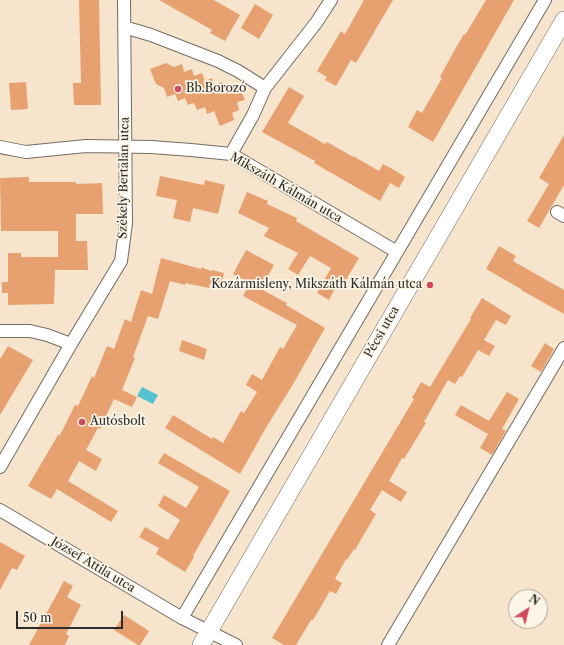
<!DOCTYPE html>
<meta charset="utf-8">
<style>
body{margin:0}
#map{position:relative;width:564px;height:645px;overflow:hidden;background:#f6e5cc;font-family:"Libre Caslon Text",serif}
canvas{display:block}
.north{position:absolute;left:508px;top:589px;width:40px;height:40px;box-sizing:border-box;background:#fcf5e5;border:1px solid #a8a49b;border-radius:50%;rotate:35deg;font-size:11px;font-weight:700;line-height:16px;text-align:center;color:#2b2b2b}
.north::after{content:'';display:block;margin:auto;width:14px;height:18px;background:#d1495b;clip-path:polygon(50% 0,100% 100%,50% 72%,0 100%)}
.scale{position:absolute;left:16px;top:611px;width:107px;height:18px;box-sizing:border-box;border:2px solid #2b2b2b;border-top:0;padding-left:5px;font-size:12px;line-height:14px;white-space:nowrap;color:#2b2b2b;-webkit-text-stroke:3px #fcf5e5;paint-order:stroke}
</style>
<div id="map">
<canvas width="564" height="645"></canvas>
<div class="north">N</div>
<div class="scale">50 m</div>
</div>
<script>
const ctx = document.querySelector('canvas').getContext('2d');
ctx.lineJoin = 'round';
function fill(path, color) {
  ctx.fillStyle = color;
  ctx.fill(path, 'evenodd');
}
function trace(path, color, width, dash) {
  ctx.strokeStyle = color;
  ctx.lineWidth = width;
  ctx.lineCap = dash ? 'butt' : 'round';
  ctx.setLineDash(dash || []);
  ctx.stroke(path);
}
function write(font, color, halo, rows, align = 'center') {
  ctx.font = font + ' "Libre Caslon Text",serif';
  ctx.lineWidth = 3.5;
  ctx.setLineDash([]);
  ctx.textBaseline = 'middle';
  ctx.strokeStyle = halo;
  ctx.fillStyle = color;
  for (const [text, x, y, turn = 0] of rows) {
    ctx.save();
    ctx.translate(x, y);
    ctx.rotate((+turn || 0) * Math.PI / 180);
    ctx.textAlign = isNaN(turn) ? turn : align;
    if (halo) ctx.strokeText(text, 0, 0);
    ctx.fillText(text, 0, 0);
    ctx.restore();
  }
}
const water = new Path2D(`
 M142,387L158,395L153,404L137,396Z`);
const building = new Path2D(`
 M79,0H99L101,105H74L73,83H81Z
 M159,0H214L240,15L225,41L210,33L212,30Z
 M364,0H393L356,63L351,60L336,86L325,80L327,77L317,71L341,31L345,34Z
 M486,0H514L433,142L408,127L417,110L422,113L442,78L440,77L454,51L464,34L465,35Z
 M255,4L273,15L259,39L241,28Z
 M166,63L174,67L182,64L184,72L192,69L194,76L202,73L205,81L212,78L214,85L222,82L225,89L239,84L245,100L237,102L239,110L232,113L234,120L220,126L214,111L207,114L205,107L197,110L194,103L188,105L185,98L178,101L175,94L167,97L164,88L156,84L150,69Z
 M26,82L28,109L11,110L9,83Z
 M289,87L304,96L288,123L325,144L327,142L353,157V156L379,171L383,164L396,171L405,177L399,188L390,183L380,201L314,163L315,161L262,132Z
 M564,135V185L539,228L527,221L549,184L539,178Z
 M160,176L204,185L205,180L225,185L218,214L193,208L190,222L173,218L177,200L156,196Z
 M29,177V182H76V184L102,183L103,214H76V241H87L88,270H55L54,304L8,305V293H2V282H8V253H21V257H58V231H1L0,178Z
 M247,192L268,201L267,204L297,218L296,221L359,258L344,283L339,280L329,300L317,293L331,268L310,256L298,275L288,269L298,253L264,236L269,228L238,213Z
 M499,246L516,256L513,261L564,290V314L521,290V289L486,269Z
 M246,250L274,265L261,289L287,303L286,305L325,328L292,386L267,426L240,474L165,428L173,415L212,439L213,437L223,443L241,411L244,413L257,392L246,385L252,374L262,380L280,347L283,349L297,325L243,296L250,283L233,274Z
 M161,258L201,269V267L211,271L212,270L224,273L221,286L210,283L209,288L185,283V285L170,281L158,319L148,316L133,357L135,358L122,390L137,397L132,407L114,399L100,429L98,428L86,450L102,459L96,471L79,461L68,481L118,511L111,522L57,489L51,499L28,486L58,435H60L75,405L78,406L92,376L94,378L107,346L114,349L125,319L131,322L141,290L152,294Z
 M482,298L511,316L506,325L496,320L484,340L495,346L489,356L478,350L462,377L460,376L455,384L448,380L424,422L426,423L404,459L402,458L389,481L407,492L401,502L382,490L370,510L376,514L355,550L354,549L347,560L346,559L335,579L342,583L336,594L330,591L313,620H311L296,645H284L272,638L414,399L412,398L421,382L430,387L471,319L470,318Z
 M182,340L207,349L204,360L179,351Z
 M545,343L554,349L541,372L531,366Z
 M8,346L33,360L0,415V359Z
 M507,392L519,399L502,429L506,431L492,455L480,448L488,434L455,415L461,405L489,421Z
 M164,453L230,491L193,556L194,557L185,572L156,554L159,548L139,537L145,527L168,540L180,520L158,506L164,495L186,508L199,487L158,463Z
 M0,542L25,556L17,570L12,568L0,590Z
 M64,581L73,586L67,597L81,605L66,634L69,636L65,645H29Z
 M124,615L149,631L140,645H138L114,630Z`);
const minor = new Path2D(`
 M124,27L151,35L218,61L238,71L265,88
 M0,147L26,152L86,146L151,147L191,150L231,154L397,252
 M231,154L253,115L265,88L316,23L331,0
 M557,212L564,216
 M0,331H30L47,335L71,344
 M0,467L71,344L121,261L126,223L124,0
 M0,510L182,618L236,645
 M182,618L545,0
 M388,645L564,348`);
const secondary = new Path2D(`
 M201,645L564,20`);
const markers = [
 [178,89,4,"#d1495b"],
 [430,285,4,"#d1495b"],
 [82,422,4,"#d1495b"]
];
const poiNames = [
 ["Bb.Borozó",186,89],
 ["Kozármisleny, Mikszáth Kálmán utca",422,285,"right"],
 ["Autósbolt",90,422]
];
const streetNames = [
 ["Székely Bertalan utca",124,178,-89],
 ["Mikszáth Kálmán utca",286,188,30],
 ["Pécsi utca",382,332,-60],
 ["József Attila utca",93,565,31]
];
fill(water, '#56c1d0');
fill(building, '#e7a171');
trace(minor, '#726c63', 14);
trace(secondary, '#726c63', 18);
trace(minor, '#fff', 12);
trace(secondary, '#fff', 17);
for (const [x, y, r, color] of markers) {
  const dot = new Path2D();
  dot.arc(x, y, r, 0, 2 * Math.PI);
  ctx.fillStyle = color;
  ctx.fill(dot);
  trace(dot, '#fcf5e5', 1.5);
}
write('12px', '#2b2b2b', '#fcf5e5', poiNames, 'left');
write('12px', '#2b2b2b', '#fcf5e5', streetNames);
</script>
